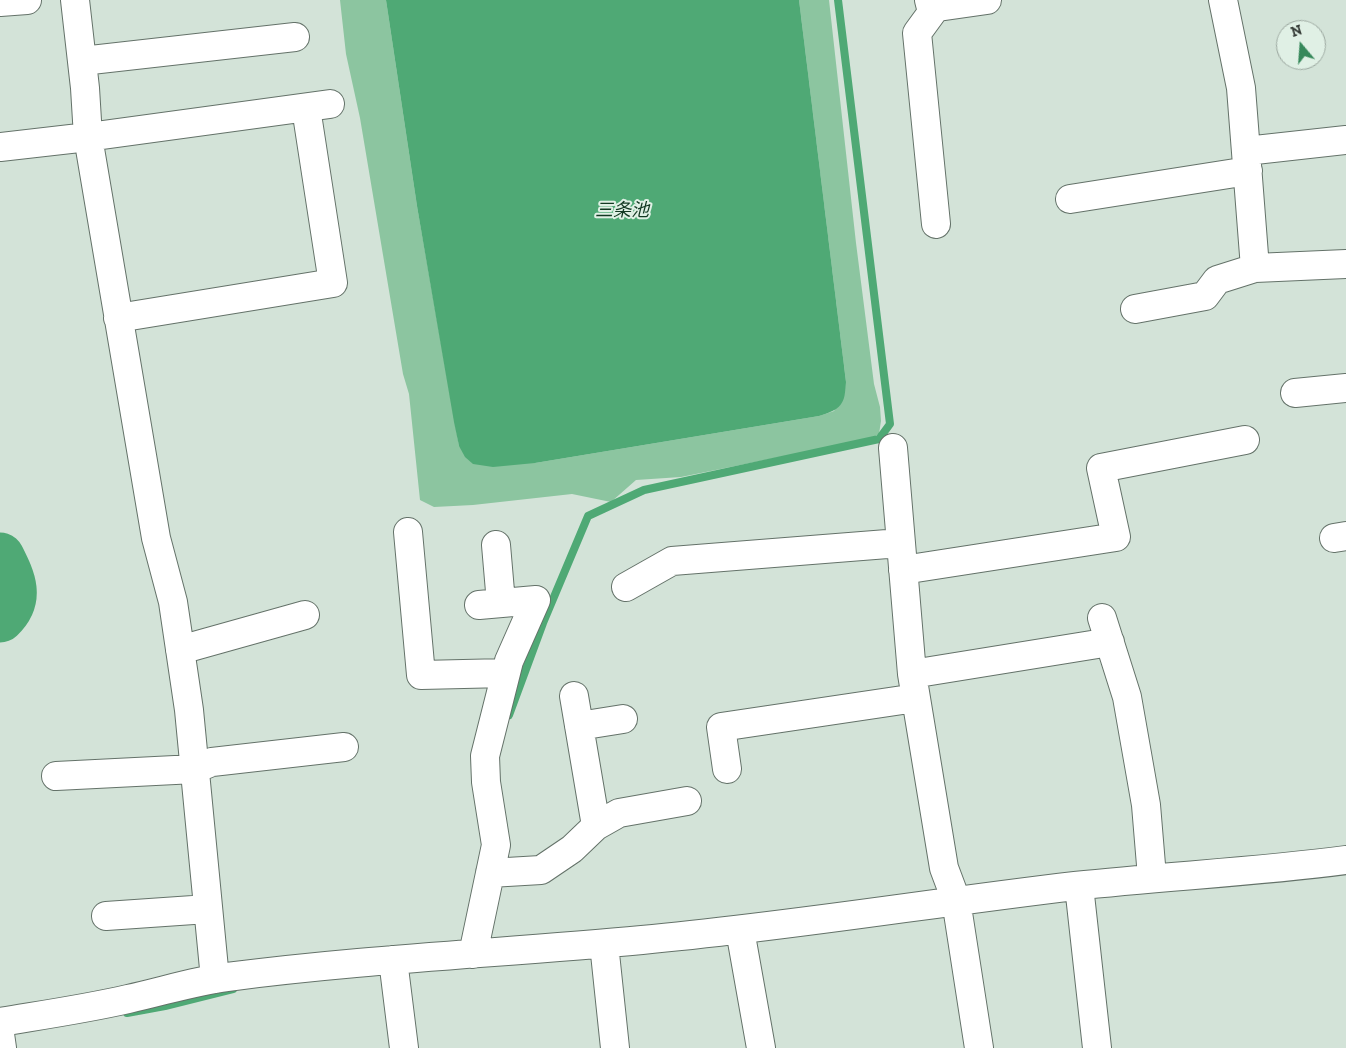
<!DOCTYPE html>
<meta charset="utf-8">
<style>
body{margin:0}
#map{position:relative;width:1346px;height:1048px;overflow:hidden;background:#d3e3d8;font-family:"Zilla Slab",serif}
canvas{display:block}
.north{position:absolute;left:1276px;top:20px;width:50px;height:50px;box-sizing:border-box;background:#e0f0e5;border:1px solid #9ba79f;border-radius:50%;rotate:342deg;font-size:14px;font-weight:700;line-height:20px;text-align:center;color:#343a36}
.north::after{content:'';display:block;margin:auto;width:18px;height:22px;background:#36885a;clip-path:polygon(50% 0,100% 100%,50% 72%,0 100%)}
</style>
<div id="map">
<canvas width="1346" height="1048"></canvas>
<div class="north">N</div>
</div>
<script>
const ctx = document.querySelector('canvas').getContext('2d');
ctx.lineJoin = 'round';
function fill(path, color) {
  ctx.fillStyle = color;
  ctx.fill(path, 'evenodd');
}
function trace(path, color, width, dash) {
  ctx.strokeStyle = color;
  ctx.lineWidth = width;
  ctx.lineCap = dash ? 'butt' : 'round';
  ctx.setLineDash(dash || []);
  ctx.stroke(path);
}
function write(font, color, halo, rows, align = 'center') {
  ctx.font = font + ' "Zilla Slab","Noto Sans JP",serif';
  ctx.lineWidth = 4;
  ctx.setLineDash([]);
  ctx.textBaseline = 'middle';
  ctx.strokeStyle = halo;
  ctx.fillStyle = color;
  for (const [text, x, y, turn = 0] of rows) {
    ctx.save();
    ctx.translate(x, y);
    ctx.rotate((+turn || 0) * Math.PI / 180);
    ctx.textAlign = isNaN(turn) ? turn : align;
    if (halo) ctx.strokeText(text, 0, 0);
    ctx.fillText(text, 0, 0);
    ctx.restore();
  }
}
const green = new Path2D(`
 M340,0H386L417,206L459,446L535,463L819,416L834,411L845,393L846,382L799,0H829L856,243L874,384L880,407L881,421L879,434L869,439L681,477L636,480L611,502L572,494L473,505L434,507L420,500L409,394L403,374L360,118L346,54Z`);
const water = new Path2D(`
 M386,0H799L846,382C845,405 841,409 819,416L535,463L493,467L473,464L465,457L459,446L454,422L417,206Z`);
const stream = new Path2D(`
 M509,715L543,623L588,516L644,490L879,439L890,424L838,0
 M127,1013L165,1006L233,989`);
const river = new Path2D(`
 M0,557C11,579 21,598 0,618`);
const minor = new Path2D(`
 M75,0L85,88L88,137L156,538L173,602L189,710L215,979
 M929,0L931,8L987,0
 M1223,0L1241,88L1255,268L1346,264
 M0,2L27,0
 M82,61L295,37
 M0,147L88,137L330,104
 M1246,151L1346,140
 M1070,199L1248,171
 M936,224L917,33L936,7
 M1135,309L1205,296L1217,280L1255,268
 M118,318L333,283L306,108
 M1295,393L1346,388
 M893,448L912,674L944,868L956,900L979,1048
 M408,532L421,675L506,673
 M1334,538L1346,536
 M496,545L501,603
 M903,570L1116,537L1101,468L1245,440
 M626,587L672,561L900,543
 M1102,618L1127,697L1146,805L1152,877
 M180,650L305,615
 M912,674L1110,642
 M574,696L596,826
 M579,726L623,719
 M727,769L721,727L916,698
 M56,776L195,769L212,762L344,747
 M490,873L541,870L572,849L596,826L619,813L687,801
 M1079,886L1097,1048
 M106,916L208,909
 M740,930L761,1048
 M604,944L615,1048
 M473,954L496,845L486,782L485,756L509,661L536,600L479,605
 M393,960L404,1048
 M0,1022C42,1015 85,1009 128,999C161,992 194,981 227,977C365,959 503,953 642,940C786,927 930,903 1075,886C1165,876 1256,872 1346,860
 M0,1034L2,1048`);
const waterNames = [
 ["三条池",622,211]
];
fill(green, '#8cc5a0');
fill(water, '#4fa975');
trace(stream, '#4fa975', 8);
trace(river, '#4fa975', 49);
trace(minor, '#647269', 30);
trace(minor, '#fff', 28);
write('italic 18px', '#123822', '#e0f0e5', waterNames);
</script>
